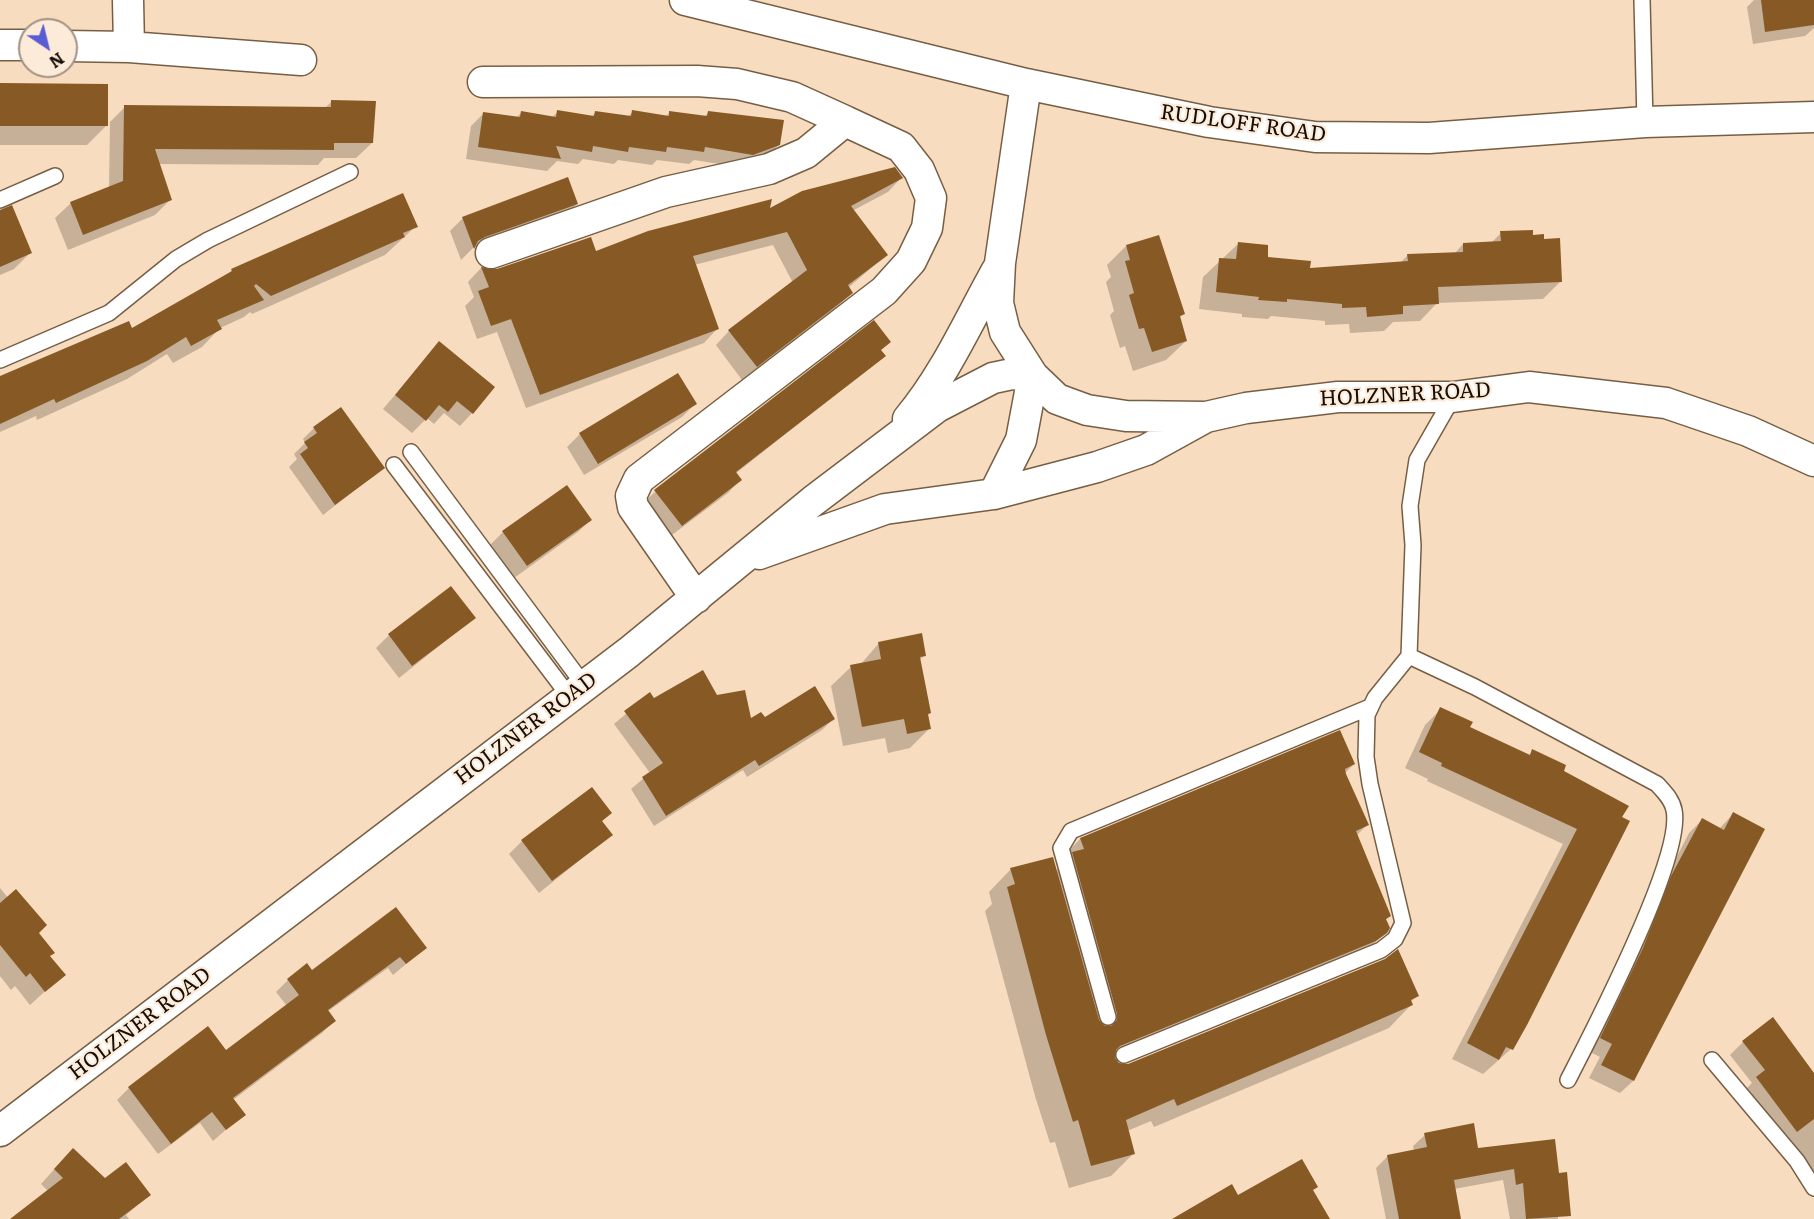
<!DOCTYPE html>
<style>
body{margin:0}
#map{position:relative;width:1814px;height:1219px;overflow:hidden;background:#f8dcbf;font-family:Literata,serif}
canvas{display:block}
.north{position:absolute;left:18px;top:18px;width:60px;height:60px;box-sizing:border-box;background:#fdebda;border:2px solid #a19284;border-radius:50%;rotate:145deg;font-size:16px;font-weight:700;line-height:24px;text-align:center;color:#160d04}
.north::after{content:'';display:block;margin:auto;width:21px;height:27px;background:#5a5cd4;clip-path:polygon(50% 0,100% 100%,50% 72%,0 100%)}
</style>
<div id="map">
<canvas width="1814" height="1219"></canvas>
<div class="north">N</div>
</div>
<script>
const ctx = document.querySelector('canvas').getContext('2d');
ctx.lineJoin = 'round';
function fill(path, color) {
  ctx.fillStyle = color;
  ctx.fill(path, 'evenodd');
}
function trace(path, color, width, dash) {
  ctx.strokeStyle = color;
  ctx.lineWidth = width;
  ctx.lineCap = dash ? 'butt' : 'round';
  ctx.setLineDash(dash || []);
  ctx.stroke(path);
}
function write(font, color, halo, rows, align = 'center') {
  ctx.font = font + ' Literata,serif';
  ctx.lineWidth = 4.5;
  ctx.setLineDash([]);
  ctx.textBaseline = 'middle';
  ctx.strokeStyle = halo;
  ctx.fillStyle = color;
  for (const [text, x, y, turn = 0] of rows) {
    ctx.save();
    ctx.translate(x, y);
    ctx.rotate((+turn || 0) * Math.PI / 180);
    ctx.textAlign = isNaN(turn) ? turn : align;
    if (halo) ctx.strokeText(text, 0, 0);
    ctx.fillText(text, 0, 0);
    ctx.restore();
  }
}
const shadow = new Path2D(`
 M1754,0H1814V28L1805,36L1753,44L1747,7Z
 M0,85L106,126L87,145H0Z
 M331,102L372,143L356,158H324L318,165L158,164L171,199L155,215L68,250L55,218L71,203L109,188L110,122L125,107L325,108Z
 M558,112L591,117L596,112L627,117L633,112L665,117L670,112L704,117L708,113L779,145L765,158L739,167L694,160L689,164L657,160L652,165L618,160L614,164L583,159L578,164L557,161L547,171L466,159L471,126L484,113L516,118L521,113L552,117Z
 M901,178L888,192L852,211L886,255L848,288L852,293L838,306L742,380L716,345L729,331L793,283L773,245L694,265L717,329L704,343L526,408L497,332L477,339L465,306L474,297L468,282L481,268L497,271L595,253Z
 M577,204L564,217L473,248L461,260L450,231L463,218Z
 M0,211L30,253L14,269L0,275Z
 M416,226L385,255L252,314L250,312L244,317L220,328L202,347L173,363L167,354L127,379L37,420L36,416L0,432V379L132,330L225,277L232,270Z
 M1501,233L1532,237L1561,281L1543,299L1437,303L1420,321L1393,322L1384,331L1350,333L1349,324L1325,325V321L1271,316L1268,319L1242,317V314L1199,309L1203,277L1238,244L1266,258L1308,269L1400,263L1408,255L1454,254L1463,244L1491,243Z
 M1126,246L1184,314L1179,318L1186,341L1166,360L1133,371L1125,346L1120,348L1110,315L1114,311L1106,282L1111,277L1107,265Z
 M874,322L880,351L884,356L735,474L740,480L728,493L668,538L642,504L655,492Z
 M439,343L472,413L460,426L444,413L434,424L427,418L412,433L383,409Z
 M695,404L682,417L584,475L567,447L580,434Z
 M314,428L383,468L323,515L289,467L297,459L294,454L305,443L303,439Z
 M591,519L578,532L514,578L490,545L503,532Z
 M474,618L399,678L376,648L389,635Z
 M879,643L924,656L919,660L930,713L927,716L929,729L910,748L888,753L885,738L843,746L831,686L851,667L860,665Z
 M649,694L654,700L716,697L750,721L833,719L822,730L747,777L743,770L654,826L631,789L650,773L614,724Z
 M1441,709L1468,728L1528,756L1533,751L1562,772L1627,807L1511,1049L1483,1074L1452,1059L1563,844L1427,781L1428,779L1405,768L1425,725Z
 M1354,764L1345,773L1367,825L1356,836L1390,916L1385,920L1386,932L1352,964L1115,1061L1118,1064L1128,1066L1417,996L1410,1002L1411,1005L1389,1028L1154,1127L1151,1121L1127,1131L1134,1153L1111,1176L1069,1188L1055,1142L1050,1143L1035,1096L985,911L992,904L989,892L1011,869L1056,871L1060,866L1058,862L1080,839Z
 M610,813L601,822L611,835L539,893L509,854L522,841Z
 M1733,814L1763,830L1633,1081L1620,1093L1589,1078L1600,1057L1588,1051L1659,891L1689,833L1702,820L1719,829Z
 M0,888L37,933L49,957L64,974L30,1005L15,986L11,990L0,976Z
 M425,948L393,975L388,968L327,1012L334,1021L322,1033L233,1100L244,1114L213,1141L200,1123L158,1154L117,1100L129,1088L226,1052L287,1006L276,992L288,980L312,972Z
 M1743,1042L1814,1074V1185L1744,1091L1752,1083L1730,1055Z
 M1425,1135L1477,1149L1554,1141L1558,1219H1510L1503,1180L1454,1189L1455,1219H1386L1376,1168L1388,1156L1414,1151L1413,1146Z
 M59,1164L105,1180L149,1195L126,1215L129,1219H12L48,1191L41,1184Z`);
const building = new Path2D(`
 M1761,0H1814V25L1765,32Z
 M0,83L108,84V126H0Z
 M331,100L376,101L373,143H334V150L155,149L172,200L83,235L70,202L123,181L124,105L331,107Z
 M557,110L594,116L595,111L631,116L632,110L669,116V111L707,116L708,111L784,120L780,145L753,155L705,147L704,152L667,147L666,152L629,147L628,152L593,146L592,152L556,146L561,159L478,147L483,112L520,117L521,111L556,117Z
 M895,167L903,178L851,206L888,255L848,285L853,293L757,367L728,330L807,270L787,232L693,256L719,329L540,395L511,319L491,326L478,291L489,287L481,267L497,269L591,237L596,251L648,231L772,199L770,208L802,191Z
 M568,177L578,204L485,237L478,241L474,249L462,217Z
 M403,193L418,227L403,233L405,237L271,296L256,284L254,286L264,300L217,320L222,329L191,346L186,337L147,361L56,403L54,399L0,424V376L129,321L132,328L232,271L231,269Z
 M12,205L32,253L0,267V210Z
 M1533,230V235L1544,234V239L1560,238L1562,282L1438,287L1439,304L1403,306V314L1367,317L1366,307L1342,308V304L1287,299V302L1258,300L1259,297L1216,292L1219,258L1236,259L1238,242L1268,245V257L1311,261L1310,268L1408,261L1407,254L1463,252V243L1501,241L1500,231Z
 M1159,235L1185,314L1180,316L1187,341L1152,352L1144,328L1139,329L1129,295L1134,293L1125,261L1130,260L1126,245Z
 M874,320L891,342L881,350L886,356L736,472L742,480L682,526L654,490Z
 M439,341L495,387L473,414L457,401L448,412L439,405L426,421L395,395Z
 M678,373L697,404L598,464L579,433Z
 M341,407L385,468L335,505L300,454L308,448L304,442L317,433L313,427Z
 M567,485L592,520L527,566L502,531Z
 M451,586L476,618L412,666L388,634Z
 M922,633L926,656L920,657L931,713L928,714L931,729L907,734L904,719L862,727L850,665L881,659L878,642Z
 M703,670L717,695L745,690L751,718L761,712L765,717L815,686L835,719L759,766L755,760L666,816L642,777L663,763L624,711L650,692L654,698Z
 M1440,707L1473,722L1470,727L1530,755L1532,749L1566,765L1564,771L1629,806L1622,817L1630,821L1527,1025L1513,1050L1506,1047L1499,1060L1467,1043L1577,829L1441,766L1442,763L1419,752Z
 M1340,730L1355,764L1345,769L1346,774L1369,825L1356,831L1391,916L1386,919L1390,928L1387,933L1376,941L1120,1046L1116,1050L1115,1058L1119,1063L1128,1064L1385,959L1398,949L1419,996L1411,1000L1413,1005L1337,1038L1177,1106L1174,1099L1126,1120L1135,1154L1091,1166L1078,1120L1073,1122L1046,1035L1007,887L1015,884L1010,868L1053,857L1099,1020L1105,1026H1111L1117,1020V1014L1072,852L1084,849L1080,838Z
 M592,787L612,813L602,821L613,835L552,881L521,840Z
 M1733,812L1765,829L1634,1081L1601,1065L1612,1044L1600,1038L1643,948L1671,876L1702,818L1724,830Z
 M16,889L47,925L39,933L55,953L50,956L66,975L45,992L30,973L26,977L0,945V903Z
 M396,907L427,948L406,964L400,957L328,1010L336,1021L233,1098L246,1115L226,1130L212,1112L171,1144L128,1087L208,1026L226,1050L299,995L287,979L307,963L312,970Z
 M1773,1017L1814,1073V1119L1797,1132L1756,1077L1765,1070L1742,1041Z
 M1474,1123L1478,1148L1555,1139L1559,1173L1567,1172L1571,1216L1526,1219L1523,1183L1516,1185L1514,1169L1454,1180L1461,1219H1399L1387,1155L1427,1147L1424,1133Z
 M73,1148L105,1178L126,1162L151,1195L119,1219H10L63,1178L54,1169Z
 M1302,1159L1318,1187L1313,1190L1330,1219H1172L1232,1184L1238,1195Z`);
const service = new Path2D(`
 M1642,0L1645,122
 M0,200L55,176
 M0,360L109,313L176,259L208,240L350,172
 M411,452L584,685
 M394,465L569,696
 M1409,656L1475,687L1657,784C1664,792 1672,799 1674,810C1684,857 1593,1031 1568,1080
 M1108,1017L1061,848L1071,831L1370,707
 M1124,1055L1381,950L1395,939L1403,923L1370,784L1366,757L1367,715L1375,698L1409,656L1413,545L1410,506L1417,460L1453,397
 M1712,1060L1797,1161L1814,1188`);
const minor = new Path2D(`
 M685,0L1026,84L1209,122L1315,137L1429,138L1645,122L1814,117
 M0,45H30
 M66,46L129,47L128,0
 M129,47L301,60
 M483,82L697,81L737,84L792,97L845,121
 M1026,84L1000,263L998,303L1005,332L1033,376L1057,399L1087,410L1126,416L1206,417L1246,408L1338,397H1453L1529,387L1666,403L1748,431L1814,461
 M491,253L666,192L769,169L806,153L845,121L901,147L919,170L931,198L927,228L911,261L884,291L639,479L631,496L633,507L696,598
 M908,419C945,375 969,320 997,270
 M994,494L1021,440L1033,376
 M759,554L885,509L994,494L1097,467L1146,450L1204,418
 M0,1131L629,652L813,501L937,407L993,378L1012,374L1033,376`);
const streetNames = [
 ["RUDLOFF ROAD",1243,124,8],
 ["HOLZNER ROAD",1405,395,-3],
 ["HOLZNER ROAD",526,729,-37],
 ["HOLZNER ROAD",140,1024,-37]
];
fill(shadow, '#0003');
fill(building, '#875a25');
trace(service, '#765e44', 18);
trace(minor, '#765e44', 33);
trace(service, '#fff', 15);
trace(minor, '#fff', 30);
write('21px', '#160d04', '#fdebda', streetNames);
</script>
